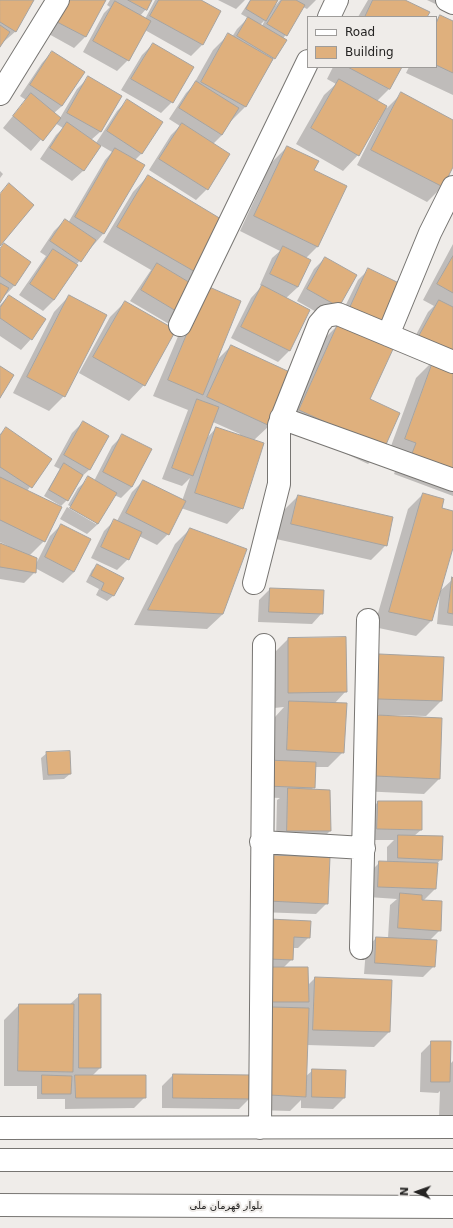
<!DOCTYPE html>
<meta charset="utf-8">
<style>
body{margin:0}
#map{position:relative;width:453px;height:1228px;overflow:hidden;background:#efece9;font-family:"DejaVu Sans",sans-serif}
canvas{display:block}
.legend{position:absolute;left:307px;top:16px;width:130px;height:52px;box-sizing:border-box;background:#efece9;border:1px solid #9e9c9a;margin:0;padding:5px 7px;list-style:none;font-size:12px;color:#252423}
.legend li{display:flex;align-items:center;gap:8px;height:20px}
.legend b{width:20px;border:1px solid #9e9c9a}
.north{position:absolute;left:397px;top:1172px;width:40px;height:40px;-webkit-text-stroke:3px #efece9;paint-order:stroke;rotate:272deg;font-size:11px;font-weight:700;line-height:16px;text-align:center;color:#252423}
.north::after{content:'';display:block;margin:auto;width:14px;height:18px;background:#252423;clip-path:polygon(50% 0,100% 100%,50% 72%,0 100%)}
</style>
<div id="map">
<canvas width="453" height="1228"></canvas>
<ul class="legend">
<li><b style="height:5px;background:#fff"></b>Road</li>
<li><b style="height:11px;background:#dfb07d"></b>Building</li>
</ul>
<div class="north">N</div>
</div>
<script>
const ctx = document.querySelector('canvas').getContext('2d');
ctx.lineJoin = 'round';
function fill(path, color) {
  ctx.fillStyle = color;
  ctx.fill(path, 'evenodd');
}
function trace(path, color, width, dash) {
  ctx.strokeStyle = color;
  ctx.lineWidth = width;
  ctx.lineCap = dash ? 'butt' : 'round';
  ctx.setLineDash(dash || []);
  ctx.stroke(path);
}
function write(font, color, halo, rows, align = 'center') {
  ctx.font = font + ' "DejaVu Sans","Noto Naskh Arabic",sans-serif';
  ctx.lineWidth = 4;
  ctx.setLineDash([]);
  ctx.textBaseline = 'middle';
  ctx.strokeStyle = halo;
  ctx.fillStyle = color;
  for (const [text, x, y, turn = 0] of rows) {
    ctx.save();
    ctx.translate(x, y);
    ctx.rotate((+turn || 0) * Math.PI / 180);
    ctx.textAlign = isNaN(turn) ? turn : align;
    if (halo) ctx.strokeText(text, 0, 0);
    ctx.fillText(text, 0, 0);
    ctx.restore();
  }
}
const shadow = new Path2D(`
 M0,0H33L16,31L0,45Z
 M65,0H105L85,37L74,48L47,33Z
 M110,0H151L146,9L140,16L145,19L155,0H198L220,12L202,45L191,56L145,30L128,60L117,71L83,52L104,13L110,7L107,5Z
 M218,0H245L236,9Z
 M250,0H277L275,6L280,0H316L307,9L303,7L283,39L274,58L245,107L230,122L222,135L213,144L207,189L196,200L149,170L171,135L180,126L169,119L186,93L192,87L213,50L228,35L232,37L237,29L248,18L241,14ZM265,20L262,26L260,25Z
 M368,0H403L426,17H358Z
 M427,0H453L450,11Z
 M440,16L453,22V95L406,73L409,67H436V21Z
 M153,44L172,102L161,113L121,90L142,55Z
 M52,52L83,73L62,106L54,113L60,118L77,89L88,78L120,96L100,132L91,140L96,143L117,111L128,100L142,153L135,160L143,165L103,234L76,265L54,300L43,311L19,295L46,256L40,252L54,231L65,220L68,223L105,160L112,152L100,145L83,171L72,181L40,159L56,135L63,128L55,123L31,151L3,128L26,100L20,96L42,63Z
 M333,67H400L390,88L377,101L387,108L401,94L453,121V165L442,187L427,202L357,165L380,120H379L358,155L343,171L296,144L324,95L336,84L327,79Z
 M287,147L313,171L318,246L306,258L298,287L285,299L309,310L289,351L278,362L231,338L251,298L262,286L260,285L272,258L280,251L240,231L272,162Z
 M0,171L3,174L0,178Z
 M148,176L196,273L187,282L180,313L169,324L130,301L151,270L103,242L133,192Z
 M453,244V496L394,474L399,461L387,457L416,378L432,362L408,350L428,312L434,306L423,300Z
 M4,245L30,263L14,286L0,301V249Z
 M325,258L356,275L327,318L297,301L314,269Z
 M369,269V400L383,449L368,464L284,425L324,339L339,324L337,323L358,280Z
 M9,296L31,339L21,350L0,336V305Z
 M69,296L64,396L49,411L13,393L54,312Z
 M125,302L175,330L144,385L129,401L79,373L110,317Z
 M192,303L215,362L231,346L269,426L254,440L242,508L227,524L181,508L168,534L157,545L139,536L128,559L117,570L91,558L104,531L115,520L117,521L132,492L143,481L182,501L190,478L182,486L162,479L188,410L153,396ZM213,422L240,434V436L216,428L207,438Z
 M83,422L108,436L89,470L79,479L67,500L61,506L44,496L60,469L54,466L72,433Z
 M6,429L50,459L27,491L44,541L29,556L35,566L50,536L61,525L74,572L63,583L35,568V572L24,583L0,579V545L7,547L8,546L0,542V434Z
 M123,435L151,450L132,487L121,498L114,495L98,524L87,534L60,519L67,507L96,524V521L68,505L78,488L89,478L94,481L112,446Z
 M423,494L440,509L453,512V545L440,591L453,579V626L437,624L440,592L431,621L416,636L374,627L408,509Z
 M298,496L386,545L371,560L276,539L283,511Z
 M190,529L223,614L207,629L134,625L175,544Z
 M97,565L122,578L113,596L107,601L96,595L99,589L86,582L92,570Z
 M270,589L322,613L312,624L258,622L259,600Z
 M288,639L346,691L334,704L343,752L328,767H315L314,787L311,790L330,831L319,842L276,841L277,800L280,798L256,797L273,762L275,717L284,707L274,708L273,654Z
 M380,655L441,701L426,716L386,715V717L441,719L439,779L424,794L360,791L362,731L379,714H363L365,671Z
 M47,753L70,774L64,779L43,780L41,758Z
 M378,802L421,830L414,836L441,859L437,864L435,889L423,901L440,930L430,940L434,966L423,977L364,974L366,949L376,938H388L390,905L397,899L368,897L369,873L380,862H387V847L394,840H367V813Z
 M270,856L327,903L316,914L258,912Z
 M258,931L309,937L298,948H292V959L283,968L307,986L315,978L391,981L389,1032L374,1047L307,1045L305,1077L313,1070L344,1098L333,1109L301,1108V1100L290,1111L255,1110Z
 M80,995L100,1068L92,1076L145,1097L134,1108L65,1109V1099H37V1086H4V1020L19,1005H69Z
 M432,1042L450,1064L453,1061V1117H439L440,1091L438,1093L420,1092L421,1053Z
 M173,1075L250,1098L239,1109L162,1108V1086Z`);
const building = new Path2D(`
 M0,0H34L16,32L0,22Z
 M69,0H106L86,37L57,22Z
 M128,0H152L147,10Z
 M159,0H201L221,11L203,45L150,16Z
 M251,0H278L266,21L246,9Z
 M282,0H296L305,5L287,36L267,24Z
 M373,0H405L430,12L427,17H365Z
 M115,1L151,21L129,61L93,41Z
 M440,15L453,21V73L436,65V24Z
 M248,17L287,40L275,59L237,36Z
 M0,25L10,32L0,47Z
 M228,33L273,59L246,107L201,82Z
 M153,43L194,67L173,103L131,79Z
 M52,51L85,72L62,106L30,85Z
 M348,67H402L390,89Z
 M88,76L122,96L101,132L67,113Z
 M339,79L387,106L359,156L311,128Z
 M196,81L239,108L222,135L179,108Z
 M401,92L453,120V167L443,187L371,150Z
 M31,93L61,118L43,141L13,116Z
 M127,99L163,122L142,154L107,131Z
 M67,122L101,146L84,171L50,148Z
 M182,123L230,154L208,190L159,159Z
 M287,146L319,161L314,170L347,186L318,247L254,216Z
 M115,148L145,165L104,234L75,217Z
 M148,175L226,222L197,273L117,227Z
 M9,183L34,205L0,246V194Z
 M65,219L96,240L81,262L50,241Z
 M4,243L31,262L15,286L0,276V249Z
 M283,246L311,260L298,287L270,274Z
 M53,249L78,265L54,300L30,284Z
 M453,256V293L437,284Z
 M325,257L357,275L339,307L307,289Z
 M157,263L197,287L181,314L141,290Z
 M368,268L401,284L381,328L348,312Z
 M0,283L9,288L0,303Z
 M262,285L310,310L290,351L241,327Z
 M207,286L241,301L203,395L168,380Z
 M9,295L46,319L32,340L0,318V308Z
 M69,295L107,315L65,397L27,377Z
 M439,300L453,307V357L418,338Z
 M125,301L176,330L145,386L93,357Z
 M339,322L394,347L370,399L400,413L384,449L299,410Z
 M231,345L294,374L270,426L207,397Z
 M434,359L453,366V471L411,456L416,443L405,439Z
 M0,366L14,375L0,398Z
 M197,399L219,407L193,476L172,468Z
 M83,421L109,436L90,470L64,455Z
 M6,427L52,459L32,488L0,467V436Z
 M216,427L264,443L243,509L195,493Z
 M122,434L152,449L132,487L103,472Z
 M64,463L83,475L68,501L49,490Z
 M88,476L117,493L98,524L70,508Z
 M0,477L62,507L45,542L0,520Z
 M143,480L186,501L169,535L126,513Z
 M423,493L444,499L442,508L453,511V548L432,621L389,612Z
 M298,495L393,517L387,546L291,524Z
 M114,519L142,532L129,560L101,547Z
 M61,524L91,539L74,572L45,557Z
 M190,528L247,549L223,614L148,610Z
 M0,543L37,558L36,573L0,567Z
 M97,564L124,578L114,596L101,590L104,583L91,576Z
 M452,577L453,578V614L448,613Z
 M270,588L324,590L323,614L269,612Z
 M346,637L347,692L288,693V638Z
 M379,654L444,657L442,701L378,699Z
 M289,701L347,703L344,753L287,750Z
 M377,715L442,718L440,779L375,776Z
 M70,751L71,774L48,775L46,752Z
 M267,760L316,762L315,788L266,786Z
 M288,788L330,790L331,831H287Z
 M378,801H422V830L377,829Z
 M398,835L443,836L442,860L398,858Z
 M270,855L330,857L328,904L268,901Z
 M379,861L438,863L436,889L378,887Z
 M400,893L422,895V900L442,901L441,931L398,928Z
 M269,919L311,921L310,938L294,937L293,960L268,959Z
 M376,937L437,940L435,967L375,963Z
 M268,967H308L309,1002H269Z
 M315,977L392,980L390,1032L313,1030Z
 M79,994H101V1068H79Z
 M19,1004H74L73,1072L18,1071Z
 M272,1007L309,1008L306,1097L269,1095Z
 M431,1041H451L450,1082H431Z
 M312,1069L346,1070L345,1098L312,1097Z
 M173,1074L251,1075V1099L173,1098Z
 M42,1075L72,1076L71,1094H42Z
 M75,1075H146V1098H76Z`);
const minor = new Path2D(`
 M447,0L453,3
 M329,17L337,0
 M0,94L58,0
 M180,325L308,61
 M388,335L430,233L453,187
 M281,418L453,480
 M254,583L279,484V425L319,324L326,316L338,314L453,362
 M261,842L364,848
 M361,948L368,620
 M0,1128L453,1127
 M260,1128L264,645`);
const highway = new Path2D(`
 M0,1160H453
 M0,1205L453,1207`);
const streetNames = [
 ["بلوار قهرمان ملی",226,1206]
];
fill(shadow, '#0003');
fill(building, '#dfb07d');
trace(building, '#a6a3a0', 1);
trace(minor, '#777572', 24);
trace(highway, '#777572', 24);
trace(minor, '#fff', 22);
trace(highway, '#fff', 22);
write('10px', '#252423', '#efece9', streetNames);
</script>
